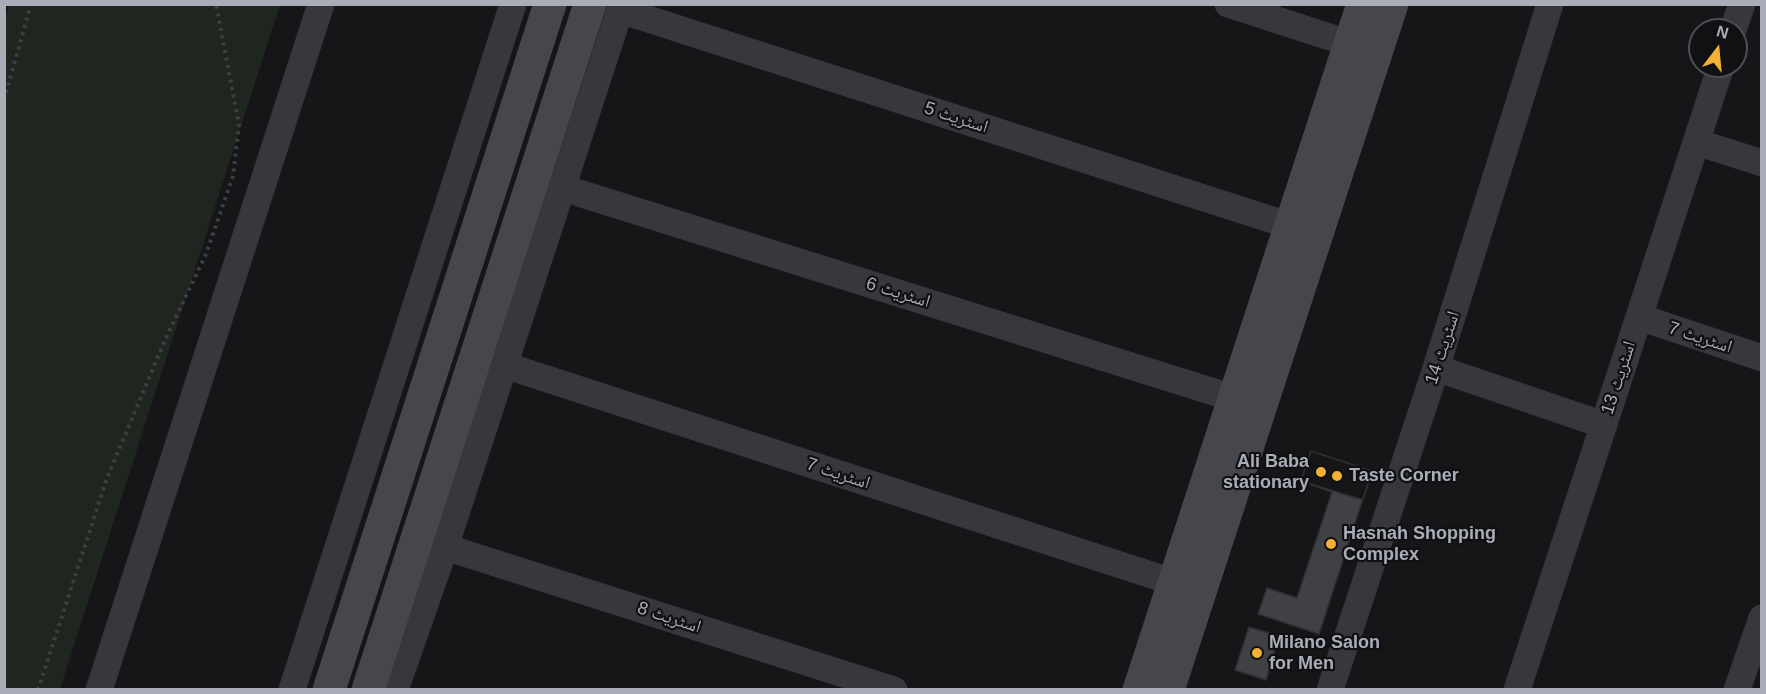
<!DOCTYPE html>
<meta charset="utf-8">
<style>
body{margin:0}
#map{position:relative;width:1766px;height:694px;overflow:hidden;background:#161618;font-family:Helvetica,sans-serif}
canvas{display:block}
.frame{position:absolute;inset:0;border:6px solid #a8adb8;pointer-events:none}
.north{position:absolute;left:1688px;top:18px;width:60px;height:60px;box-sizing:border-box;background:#111113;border:2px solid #4d4f55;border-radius:50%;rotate:16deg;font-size:16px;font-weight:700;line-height:24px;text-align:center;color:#a8adb8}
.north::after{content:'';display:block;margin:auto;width:21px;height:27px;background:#f2b134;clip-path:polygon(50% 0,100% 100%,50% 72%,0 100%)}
</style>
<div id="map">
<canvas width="1766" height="694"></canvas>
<div class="frame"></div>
<div class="north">N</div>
</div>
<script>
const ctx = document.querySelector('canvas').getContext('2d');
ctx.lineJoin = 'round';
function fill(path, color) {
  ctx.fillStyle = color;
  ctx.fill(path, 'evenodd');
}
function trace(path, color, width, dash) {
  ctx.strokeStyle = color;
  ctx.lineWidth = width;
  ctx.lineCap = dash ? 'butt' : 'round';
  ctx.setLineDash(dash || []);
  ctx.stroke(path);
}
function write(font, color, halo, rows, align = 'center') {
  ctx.font = font + ' Helvetica,"Noto Naskh Arabic",sans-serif';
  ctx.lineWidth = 4.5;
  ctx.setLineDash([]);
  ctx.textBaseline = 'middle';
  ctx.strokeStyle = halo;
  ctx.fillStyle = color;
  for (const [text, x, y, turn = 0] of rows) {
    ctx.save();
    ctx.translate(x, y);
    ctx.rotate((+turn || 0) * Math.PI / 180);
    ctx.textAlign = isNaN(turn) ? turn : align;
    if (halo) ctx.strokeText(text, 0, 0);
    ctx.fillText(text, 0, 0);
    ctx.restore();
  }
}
const green = new Path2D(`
 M9,5H280L60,689H5L4,20Z`);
const building = new Path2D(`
 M1311,451L1372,471L1319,634L1258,614L1267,588L1297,598L1332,492L1301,481Z
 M1311,451L1372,471L1363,500L1301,481Z
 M1249,627L1279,636L1266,680L1235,670Z`);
const path = new Path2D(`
 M4,100L31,4
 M38,690L107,478L165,340L206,254L233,176L239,125L216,4`);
const street = new Path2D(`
 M1228,4L1351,44
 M620,10L1291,226
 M1733,30L1742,4
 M1696,142L1762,163
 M563,188L1233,398
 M1639,317L1762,358
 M504,365L1173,582
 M1436,368L1604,425
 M445,547L894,690
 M99,690L321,4
 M292,690L513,4
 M395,690L445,547L622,4
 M1330,690L1436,368L1550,4
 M1517,690L1721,66
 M1737,690L1762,618`);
const secondary = new Path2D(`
 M329,690L550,4
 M368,690L590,4
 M1139,690L1363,4
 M1168,690L1392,4`);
const markers = [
 [1321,472,6,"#f2b134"],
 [1337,476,6,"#f2b134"],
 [1331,544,6,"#f2b134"],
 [1257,653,6,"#f2b134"]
];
const streetNames = [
 ["اسٹریٹ 5",956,118,18],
 ["اسٹریٹ 6",898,293,17],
 ["اسٹریٹ 7",1700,338,18],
 ["اسٹریٹ 14",1443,348,-72],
 ["اسٹریٹ 13",1619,378,-72],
 ["اسٹریٹ 7",838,474,18],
 ["اسٹریٹ 8",669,618,18]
];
const poiNames = [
 ["Ali Baba",1309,462,"right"],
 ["stationary",1309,483,"right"],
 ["Taste Corner",1349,476],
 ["Hasnah Shopping",1343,534],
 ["Complex",1343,555],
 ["Milano Salon",1269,643],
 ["for Men",1269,664]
];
fill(green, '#1e261f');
fill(building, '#404145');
trace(building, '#303034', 1.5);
trace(path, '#3d3f44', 4, [3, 4.5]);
trace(street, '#37383d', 27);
trace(secondary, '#45474d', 33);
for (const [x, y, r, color] of markers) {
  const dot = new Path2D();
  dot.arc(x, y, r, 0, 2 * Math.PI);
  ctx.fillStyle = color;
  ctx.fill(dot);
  trace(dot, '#111113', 2);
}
write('18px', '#a8adb8', '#111113', streetNames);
write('bold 18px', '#a8adb8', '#111113', poiNames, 'left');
</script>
